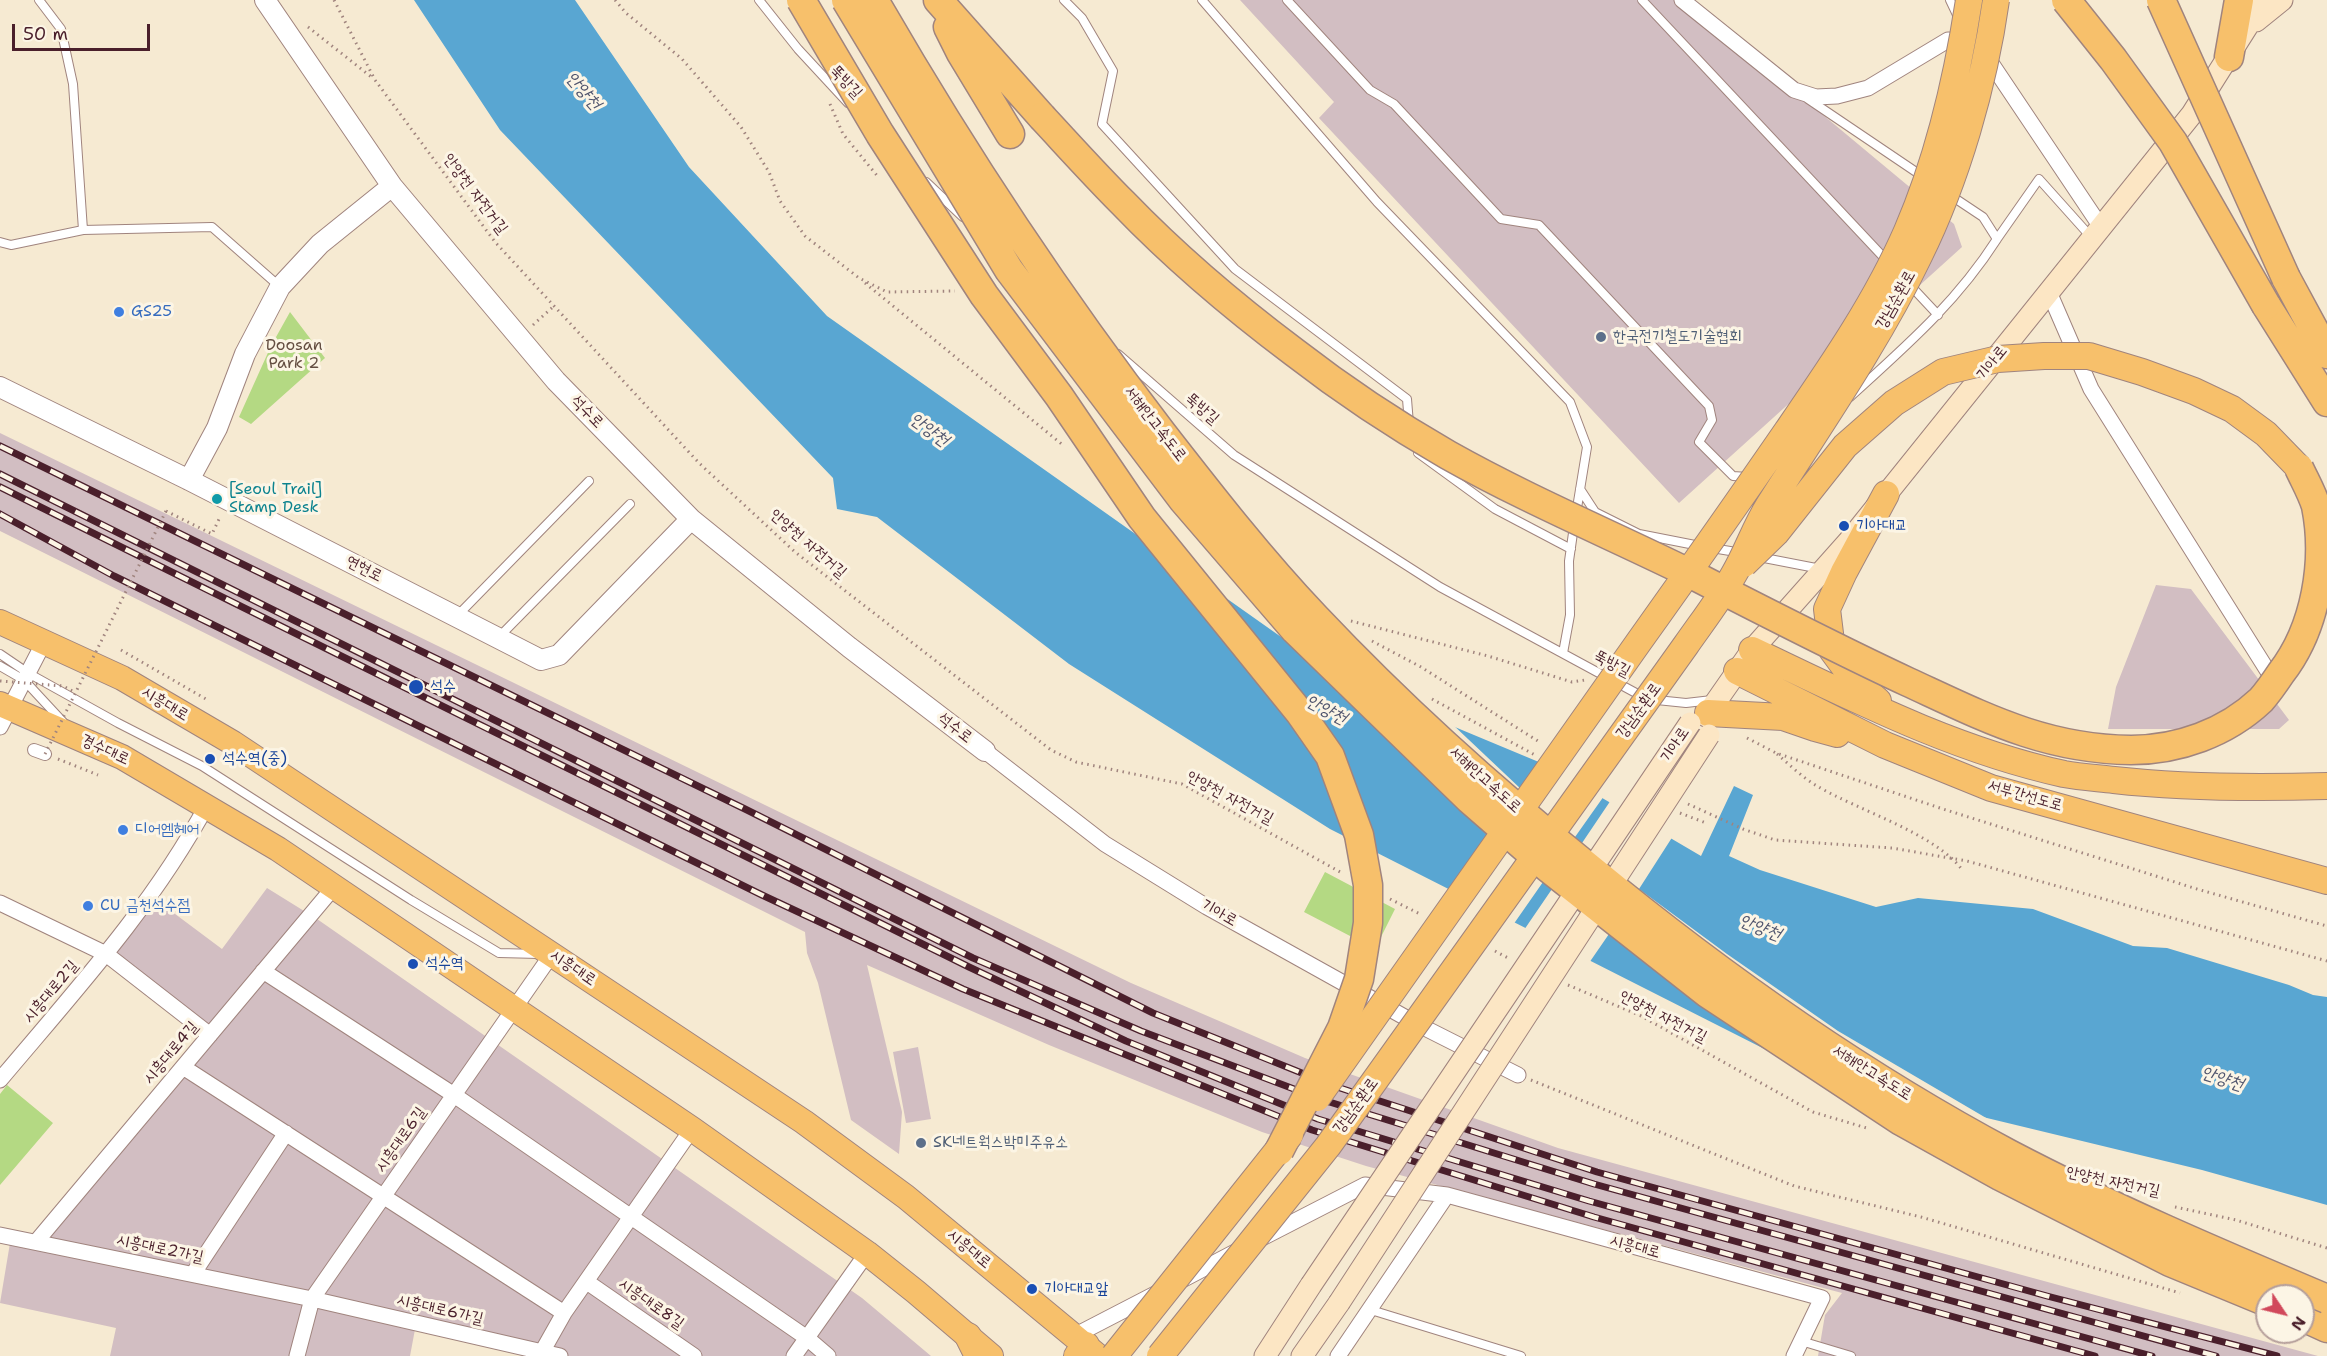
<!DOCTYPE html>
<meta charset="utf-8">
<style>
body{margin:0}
#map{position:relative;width:2327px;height:1356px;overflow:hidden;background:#f6ead2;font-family:"Shantell Sans",sans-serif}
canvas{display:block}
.north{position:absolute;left:2255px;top:1284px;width:60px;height:60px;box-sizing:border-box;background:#fcf5e5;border:2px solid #b59f9b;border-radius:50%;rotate:125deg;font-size:16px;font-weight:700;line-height:24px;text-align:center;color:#4a1f2b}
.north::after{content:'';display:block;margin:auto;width:21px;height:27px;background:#d1495b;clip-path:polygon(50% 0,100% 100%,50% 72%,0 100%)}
.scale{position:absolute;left:12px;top:24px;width:138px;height:27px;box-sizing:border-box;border:3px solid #4a1f2b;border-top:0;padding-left:8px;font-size:18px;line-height:21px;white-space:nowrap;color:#4a1f2b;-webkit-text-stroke:4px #fcf5e5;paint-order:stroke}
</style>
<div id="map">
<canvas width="2327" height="1356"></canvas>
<div class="north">N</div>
<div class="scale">50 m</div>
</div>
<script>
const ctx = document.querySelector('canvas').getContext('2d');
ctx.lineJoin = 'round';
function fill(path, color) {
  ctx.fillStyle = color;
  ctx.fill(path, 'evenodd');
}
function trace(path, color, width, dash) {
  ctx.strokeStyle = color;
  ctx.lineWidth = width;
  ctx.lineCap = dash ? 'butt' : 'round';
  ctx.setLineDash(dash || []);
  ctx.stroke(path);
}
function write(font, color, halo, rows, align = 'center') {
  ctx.font = font + ' "Shantell Sans","Poor Story",sans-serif';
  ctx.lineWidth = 6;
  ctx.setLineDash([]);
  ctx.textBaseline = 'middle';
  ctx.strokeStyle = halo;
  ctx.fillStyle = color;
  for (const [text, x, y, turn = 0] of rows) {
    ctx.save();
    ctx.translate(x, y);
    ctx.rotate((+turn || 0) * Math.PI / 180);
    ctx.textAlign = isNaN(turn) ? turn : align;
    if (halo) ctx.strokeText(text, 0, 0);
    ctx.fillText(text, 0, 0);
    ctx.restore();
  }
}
const industrial = new Path2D(`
 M1240,0H1685L1954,224L1962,247L1679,503L1319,118L1334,102Z
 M0,433L1131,983L1305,1058L1558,1148L2318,1356H1818L1825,1315L1842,1293L1366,1166L1262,1132L1049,1045L867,965L902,1112L899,1154L851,1120L818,983L807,953L805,932L0,531Z
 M2156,585L2191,589L2289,720L2279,729H2108L2116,687Z
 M267,888L317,919L862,1298L931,1356H560L416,1324L410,1356H110L116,1328L0,1303L11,1237L36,1242L210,1035L106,954L151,896L222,949Z
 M918,1047L931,1119L906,1123L893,1052Z`);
const green = new Path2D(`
 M290,312L325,358L251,424L239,417L271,346Z
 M1325,872L1395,909L1375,949L1304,912Z
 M7,1085L53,1123L0,1185V1094Z`);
const water = new Path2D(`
 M414,0H575L689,167L827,316L1342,680L1546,765L1701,856L1734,786L1753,795L1729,856L1760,870L1876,907L1918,898L2033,909L2133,946L2167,948L2289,985L2313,995L2327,997V1205L2202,1170L1929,1104L1802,1068L1330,829L1069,664L877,517L837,509L833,478L500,130Z`);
const pier = new Path2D(`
 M1344,677L1450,722L1522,790L1547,762L1604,796L1575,837L1582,843L1611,800L1673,836L1639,889L1727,954L1838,1031L1993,1122L1801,1071L1786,1063L1695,1000L1609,934L1589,963L1524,930L1552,889L1543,882L1513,925L1451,893L1491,834Z`);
const path = new Path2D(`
 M334,0L375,80L495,242L699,463L795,552L1051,750L1076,762L1182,784L1342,873
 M615,0L626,13L682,59L741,127L769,172L780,201L805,236L859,278L887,292L955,291
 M308,27L374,79
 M830,104L843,134L879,178
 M865,283L1064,446
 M533,325L554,306
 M166,511L212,534L220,517
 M1351,621L1488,656L1572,682L1585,680
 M1372,641L1421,667L1541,743
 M121,650L206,699
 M1432,699L1535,755
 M1747,738L1776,753L1943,809L2197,889L2327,926
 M1777,754C1790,765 1803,778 1817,786C1857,810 1937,834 1963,871
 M58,759L98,775
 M1688,804L1743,829L1775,840L1892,848L1967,861L2327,961
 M1680,813L1706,823
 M1390,899L1422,915
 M1495,951L1508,958
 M1568,985L1641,1016L1813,1112L1870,1129
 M1531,1080L1794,1186L1921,1217L2180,1293
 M2175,1207L2236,1220L2327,1248`);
const service = new Path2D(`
 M39,0L61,29L73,84L83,230
 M759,0L798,49L848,103
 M1064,0L1082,18L1113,71L1102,124L1235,269L1407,399L1409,424
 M1202,0L1377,202L1570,402L1587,447L1576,514
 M1287,0L1370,90L1394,104L1501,219L1539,225L1709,406L1712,420L1699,442L1733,476L1748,477
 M1642,0L1888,262
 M1950,0L1959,19
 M1808,99L1922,176
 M926,182L963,217
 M1997,239L2039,179L2091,237
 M0,242L11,245L83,230L212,227L279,286
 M1909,284L1938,315
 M1118,354L1234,455L1440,587L1647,699L1686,703L1712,700
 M1850,397C1906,346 1956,303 1997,239L1983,217L1950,195
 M1418,453L1495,509L1571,549
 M1580,489L1595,512L1639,534L1700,546
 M1712,548L1742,553
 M1759,557L1821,569
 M458,615L589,481
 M499,637L630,504
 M1563,653L1570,615L1569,561L1574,526
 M0,654L28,673L118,723L202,766L411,900L499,953L539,954
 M0,666L24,680L63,722
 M1371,1310L1521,1356
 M1801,1341L1851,1356`);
const pedestrian = new Path2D(`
 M34,750L45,754`);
const minor = new Path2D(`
 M1682,0L1794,90L1816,97L1837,96L1868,88L1948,40L1969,42L1987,57L2101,227
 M2049,292L2091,389L2269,673
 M0,727L44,642
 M985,751L1105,844L1207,907L1417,1024L1518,1075
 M0,903L106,954L210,1035
 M263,971L454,1095L807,1338L828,1356
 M183,1067L564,1313
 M0,1080C74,992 152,907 207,805
 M0,1235L312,1299L560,1356
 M1260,1239L1365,1185L1447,1195L1822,1298L1794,1356
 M36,1242L334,887
 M193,1274L286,1133
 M1180,1281L1239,1250
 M587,1282L694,1356
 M1074,1336L1159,1292
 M542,1352L564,1313L692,1129
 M297,1356L312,1299L552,954
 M794,1356L867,1253
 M1338,1356L1447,1195`);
const tertiary = new Path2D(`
 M265,0L392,186L556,381L691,519L849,647L985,751
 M0,387L189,480L541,660L559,655L691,519
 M189,480L217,428L245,354L280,287L320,244L392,186`);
const secondary = new Path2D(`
 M2256,21L2282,0
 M1706,716L1752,650L1848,542L2192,114L2264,0
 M1265,1356L1311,1285
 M1302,1356L1339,1303`);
const primary = new Path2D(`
 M0,622L122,678L233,743L804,1122L906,1197L1098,1356
 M0,704L122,757L278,849L692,1129L867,1253L916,1292L991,1356`);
const trunk = new Path2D(`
 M1752,650C1853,698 1954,750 2064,774C2080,777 2097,778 2114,780C2185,788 2256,788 2327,786
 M1737,671L1885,745L1991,788L2327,881
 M1878,701L1854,680L1832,650L1827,609L1844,572L1886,494
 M1708,713L1783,717L1815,728L1837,734
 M968,1336L978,1356
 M1077,1356L1086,1345`);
const motorway = new Path2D(`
 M938,0L1042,117
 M948,27L961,53L1010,134
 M2229,57L2239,0
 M2286,278L2327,354
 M2266,305L2327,402
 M2303,1317L2327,1328`);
const rail = new Path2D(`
 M0,446L745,809L1153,1013L1334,1086L1597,1172L2047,1296L2277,1356
 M0,474L973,958L1141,1031L1323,1100L1594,1184L2216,1356
 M0,487L969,967L1126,1041L1318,1119L1589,1201L2152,1356
 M0,514L114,576L762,895L963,989L1312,1130L1594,1217L2095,1356`);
const pathBridge = new Path2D(`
 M0,681L63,686L76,693
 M45,754L166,511`);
const secondaryBridge = new Path2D(`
 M1311,1285L1690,723
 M1339,1303L1709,735`);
const trunkBridge = new Path2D(`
 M1744,564L1776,533L1845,446L1894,403L1943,372L1998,359L2044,356H2089L2142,372L2194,391L2232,409L2266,434L2299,468
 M1317,1098C1424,947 1531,795 1638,643C1688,573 1738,502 1787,431C1831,367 1876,302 1907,231C1939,157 1957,79 1969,0
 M1114,1356L1290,1135
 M1160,1356L1328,1146L1686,645C1702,622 1720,599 1734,574C1747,552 1755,527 1769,505C1821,423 1877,343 1919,256C1957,179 1984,85 1996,0`);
const motorwayBridge = new Path2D(`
 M801,0L880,134L984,295L1059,396L1142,518L1300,713L1330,756L1359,835L1368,885V923L1359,979L1342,1028L1279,1151
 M846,0L1009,270L1183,500L1295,630L1469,799L1547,867L1707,993L1901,1121L2000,1176L2170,1262L2267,1302
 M874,0C961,151 1056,295 1162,433C1211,496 1260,559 1315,617C1400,707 1492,790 1588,867C1719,975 1859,1074 2009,1154C2112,1208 2220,1254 2327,1299
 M2066,0L2113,59L2173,142L2266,305
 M2161,0L2286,278
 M1042,117C1069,146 1095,175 1123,203C1175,257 1234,307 1294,352C1343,390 1394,424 1448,455C1528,500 1614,536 1697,577C1767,613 1837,649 1908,682C1984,717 2044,749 2131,750C2178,750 2226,733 2261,700C2268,692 2275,682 2281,673C2316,628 2327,561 2316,506C2312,493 2305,481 2299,468`);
const markers = [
 [119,312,6,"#3f7fe0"],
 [1601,337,6,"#5c6f8a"],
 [217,499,6,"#0f9aa8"],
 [1844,526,6,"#1a4fb4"],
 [416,687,8,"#1a4fb4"],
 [210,759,6,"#1a4fb4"],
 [123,830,6,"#3f7fe0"],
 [88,906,6,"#3f7fe0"],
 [413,964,6,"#1a4fb4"],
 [921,1143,6,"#5c6f8a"],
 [1032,1289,6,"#1a4fb4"]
];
const streetNames = [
 ["뚝방길",846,82,47],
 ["안양천 자전거길",475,194,53],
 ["강남순환로",1896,300,-61],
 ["기아로",1992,363,-51],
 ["뚝방길",1202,409,41],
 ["석수로",587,412,46],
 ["서해안고속도로",1155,424,52],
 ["안양천 자전거길",808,544,41],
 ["연현로",364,569,27],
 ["뚝방길",1612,664,28],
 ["시흥대로",165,704,31],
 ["강남순환로",1639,711,-54],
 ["석수로",955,728,38],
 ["기아로",1675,745,-56],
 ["경수대로",105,750,25],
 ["서해안고속도로",1485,780,42],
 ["서부간선도로",2025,796,16],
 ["안양천 자전거길",1230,798,28],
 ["기아로",1219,913,30],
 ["시흥대로",573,968,34],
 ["시흥대로2길",51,992,-50],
 ["안양천 자전거길",1663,1017,27],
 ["시흥대로4길",171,1053,-50],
 ["서해안고속도로",1872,1073,32],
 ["강남순환로",1356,1106,-54],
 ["시흥대로6길",401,1140,-55],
 ["안양천 자전거길",2113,1182,12],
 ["시흥대로",1635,1247,15],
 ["시흥대로2가길",160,1249,12],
 ["시흥대로",969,1249,40],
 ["시흥대로8길",651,1304,35],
 ["시흥대로6가길",440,1310,13]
];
const shopNames = [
 ["GS25",131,312],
 ["디어엠헤어",135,830],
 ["CU 금천석수점",100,906]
];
const serviceNames = [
 ["한국전기철도기술협회",1613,337],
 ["SK네트웍스박미주유소",933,1143]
];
const parkNames = [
 ["Doosan",294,346],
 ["Park 2",294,364]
];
const cultureNames = [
 ["[Seoul Trail]",229,490],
 ["Stamp Desk",229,508]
];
const transitNames = [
 ["기아대교",1856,526],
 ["석수",430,687],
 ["석수역(중)",222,759],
 ["석수역",425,964],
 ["기아대교앞",1044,1289]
];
const waterNames = [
 ["안양천",583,91,49],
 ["안양천",929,430,36],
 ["안양천",1326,710,28],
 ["안양천",1760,928,21],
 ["안양천",2222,1079,18]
];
fill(industrial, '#d2bec2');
fill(green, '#b4d983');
fill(water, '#59a6d2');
fill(pier, '#f6ead2');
trace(service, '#a0847e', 10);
trace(pedestrian, '#a0847e', 14);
trace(minor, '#a0847e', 17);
trace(tertiary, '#a0847e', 22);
trace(secondary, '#a0847e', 23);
trace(primary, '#a0847e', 26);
trace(trunk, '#a0847e', 28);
trace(motorway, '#a0847e', 31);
trace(path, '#a0847e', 3, [1.5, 4.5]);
trace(service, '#fff', 8);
trace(pedestrian, '#fff', 12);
trace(minor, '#fff', 15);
trace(tertiary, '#fff', 20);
trace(secondary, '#fce6c4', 21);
trace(primary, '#f7c06b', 24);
trace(trunk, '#f7c06b', 26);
trace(motorway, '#f7c06b', 28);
trace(rail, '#4a1f2b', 7);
trace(rail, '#fcf5e5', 4.5, [14]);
trace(secondaryBridge, '#a0847e', 23, []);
trace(trunkBridge, '#a0847e', 28, []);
trace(motorwayBridge, '#a0847e', 31, []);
trace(pathBridge, '#a0847e', 3, [1.5, 4.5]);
trace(secondaryBridge, '#fce6c4', 21);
trace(trunkBridge, '#f7c06b', 26);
trace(motorwayBridge, '#f7c06b', 28);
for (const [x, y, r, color] of markers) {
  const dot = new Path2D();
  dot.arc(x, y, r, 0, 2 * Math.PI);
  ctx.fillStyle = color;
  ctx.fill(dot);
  trace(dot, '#fcf5e5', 2);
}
write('16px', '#4a1f2b', '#fcf5e5', streetNames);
write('16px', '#366cbe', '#fcf5e5', shopNames, 'left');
write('16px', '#4e5e75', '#fcf5e5', serviceNames, 'left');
write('16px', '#644e41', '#fcf5e5', parkNames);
write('16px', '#0d838f', '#fcf5e5', cultureNames, 'left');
write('16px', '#164399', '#fcf5e5', transitNames, 'left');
write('italic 18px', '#50556e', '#fcf5e5', waterNames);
</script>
